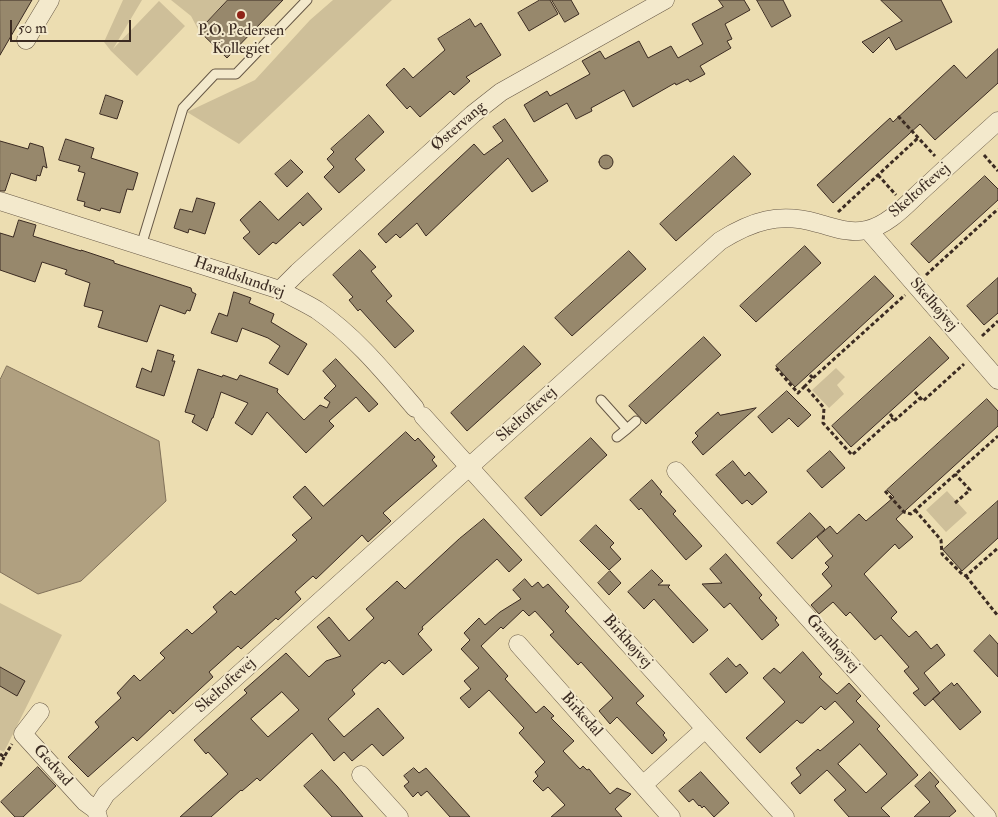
<!DOCTYPE html>
<meta charset="utf-8">
<style>
body{margin:0}
#map{position:relative;width:998px;height:817px;overflow:hidden;background:#ecddb1;font-family:"IM FELL Double Pica",serif}
canvas{display:block}
.scale{position:absolute;left:10px;top:20px;width:121px;height:22px;box-sizing:border-box;border:2px solid #3b2b22;border-top:0;padding-left:6px;font-size:15px;line-height:18px;white-space:nowrap;color:#3b2b22;-webkit-text-stroke:4px #f3e9cc;paint-order:stroke}
</style>
<div id="map">
<canvas width="998" height="817"></canvas>
<div class="scale">50 m</div>
</div>
<script>
const ctx = document.querySelector('canvas').getContext('2d');
ctx.lineJoin = 'round';
function fill(path, color) {
  ctx.fillStyle = color;
  ctx.fill(path, 'evenodd');
}
function trace(path, color, width, dash) {
  ctx.strokeStyle = color;
  ctx.lineWidth = width;
  ctx.lineCap = dash ? 'butt' : 'round';
  ctx.setLineDash(dash || []);
  ctx.stroke(path);
}
function write(font, color, halo, rows, align = 'center') {
  ctx.font = font + ' "IM FELL Double Pica",serif';
  ctx.lineWidth = 4;
  ctx.setLineDash([]);
  ctx.textBaseline = 'middle';
  ctx.strokeStyle = halo;
  ctx.fillStyle = color;
  for (const [text, x, y, turn = 0] of rows) {
    ctx.save();
    ctx.translate(x, y);
    ctx.rotate((+turn || 0) * Math.PI / 180);
    ctx.textAlign = isNaN(turn) ? turn : align;
    if (halo) ctx.strokeText(text, 0, 0);
    ctx.fillText(text, 0, 0);
    ctx.restore();
  }
}
const green = new Path2D(`
 M123,0H142L113,49L159,1L185,26L137,76L111,51L104,42Z
 M171,0H228L199,31L191,16Z
 M333,0H392L239,144L187,112L255,80L310,20Z
 M836,368L845,377L837,385L844,394L829,408L812,390Z
 M947,491L967,513L946,532L926,510Z
 M0,603L62,635L4,752L0,750Z`);
const water = new Path2D(`
 M7,366L159,441L166,501L81,581L38,594L0,572V380Z`);
const building = new Path2D(`
 M0,0H32L0,55Z
 M228,0H283L227,58L199,31Z
 M540,0H550L558,14L529,31L518,13Z
 M552,0H571L579,14L565,22Z
 M719,0H744L750,10L725,24L732,39L727,41L731,48L700,66L705,74L690,82L688,79L676,85L675,83L633,107L624,90L591,108L592,111L576,119L567,103L534,122L524,105L547,91L550,96L590,74L582,61L600,51L605,59L639,41L648,58L671,46L678,58L703,44L692,24L723,7Z
 M757,0H783L791,16L772,27Z
 M881,0H941L952,22L896,50L889,37L873,53L862,42L902,21Z
 M470,19L475,27L481,23L501,55L466,77L470,81L454,95L450,91L420,117L410,106L407,109L386,85L404,68L413,78L445,50L438,39Z
 M998,49V83L935,140L920,124L833,203L817,185L890,118L893,122L954,65L966,78Z
 M106,95L123,101L117,119L100,114Z
 M369,115L384,132L355,159L365,170L339,193L324,177L334,167L327,159L334,152L331,149Z
 M505,119L548,181L532,192L508,158L426,236L417,223L400,238L396,234L386,243L378,234L474,144L484,155L503,141L493,127Z
 M66,139L94,148L91,158L138,173L133,190L127,189L120,213L101,208L100,211L84,206L85,202L77,200L85,173L78,171L80,166L59,160Z
 M0,141L28,149L30,143L43,147L47,168L43,166L40,176L37,175L36,181L11,173L5,191H0Z
 M599 162a7 7 0 1 1 14 0a7 7 0 1 1-14 0Z
 M734,156L751,174L676,241L660,224Z
 M291,160L303,172L287,187L275,174Z
 M985,176L998,189V200L929,263L911,244Z
 M308,193L322,209L303,226L300,222L276,244L273,242L259,255L243,238L250,232L240,220L260,201L278,220Z
 M197,198L215,203L205,234L189,229L188,233L174,228L180,209L192,212Z
 M19,220L36,225L33,236L81,251V250L114,261V263L191,288L192,292L196,294L190,311L187,310L185,314L160,305L147,342L98,327L103,311L84,306L90,283L65,274L67,270L42,262L35,282L0,270V233L13,237Z
 M805,246L821,263L756,322L740,306Z
 M360,250L376,267L371,271L392,296L386,301L414,331L395,348L360,309L358,311L349,300L353,297L333,275Z
 M629,251L646,269L572,336L555,318Z
 M875,276L894,296L795,387L776,366Z
 M998,278V313L984,325L967,306Z
 M234,292L251,298L249,303L274,314L271,322L307,344L288,375L269,363L280,346L268,338L242,328L237,342L211,333L219,313L227,316Z
 M704,337L721,355L646,424L629,406Z
 M930,337L949,358L851,447L832,426Z
 M524,346L541,364L467,431L451,413Z
 M158,350L174,355L172,361H175L164,396L136,387L142,368L151,372Z
 M336,359L378,404L369,412L356,397L329,421L334,426L306,453L267,412L252,435L235,423L248,403L221,392L213,418H212L207,431L192,422L195,415L185,412L198,369L222,377L223,375L237,380L240,375L278,389L277,392L304,420L320,405L327,408L330,402L324,398L336,386L323,371Z
 M787,391L811,415L798,427L789,418L772,433L758,417Z
 M987,399L998,411V426L896,519L913,537L899,549L895,544L864,574L897,612L891,618L909,637L916,631L931,649L937,644L945,655L924,673L940,693L925,706L913,693L919,689L904,671L909,667L881,635L875,640L850,612L846,616L833,602L819,614L811,605L832,586L822,574L829,567L825,563L833,556L817,537L830,526L837,534L859,514L866,521L894,497L887,490Z
 M756,408L703,455L692,442L698,436L695,433L718,412L720,415Z
 M406,432L415,441L418,438L435,457L432,460L437,466L383,513L391,521L368,542L362,535L316,579L313,576L295,592L301,599L278,620L276,618L241,649L238,646L209,672L213,677L173,714L170,710L137,741L133,737L88,777L68,757L99,727L95,722L121,698L117,693L134,675L140,681L165,658L160,653L187,629L192,634L217,612L213,607L231,591L235,595L297,540L292,535L312,518L293,497L305,486L323,506Z
 M591,438L607,455L541,516L525,498Z
 M830,451L845,468L822,488L807,471Z
 M733,461L745,476L749,472L767,492L752,505L747,500L742,504L716,475Z
 M652,480L662,492L660,494L676,511L673,514L702,546L686,560L641,508L639,510L630,500Z
 M998,501V538L962,571L943,550Z
 M810,513L825,529L792,559L777,543Z
 M484,519L522,560L509,572L497,559L422,627L423,629L418,634L432,650L403,675L389,660L385,664L382,662L352,690L355,694L328,719L344,737L378,708L404,738L383,756L372,744L352,761L344,752L334,761L312,733L260,781L257,778L242,791L241,790L211,817H180L228,774L208,752L206,754L194,740L247,693L244,690L286,653L309,677L326,661L341,656L317,627L329,617L349,641L374,618L366,609L397,581L405,589L459,539ZM282,692L299,710L268,737L251,719Z
 M596,525L614,543L610,547L621,559L609,570L580,541Z
 M726,554L762,595L759,598L777,618L775,620L779,625L762,640L730,603L724,608L702,584L722,583L710,569Z
 M652,570L663,581L658,585H670L668,587L708,630L693,643L654,599L644,609L628,592Z
 M610,571L621,583L609,595L598,583Z
 M525,579L532,587L538,582L543,588L548,584L569,607L565,611L644,696L636,703L665,733L663,735L667,740L652,754L617,717L610,724L599,711L613,698L581,662L578,665L550,635L554,632L535,611L529,616L523,610L503,629L501,627L481,646L508,676L505,679L536,713L544,706L554,716L551,718L574,741L563,751L580,769L583,766L587,770L589,769L610,794L617,788L631,794L615,809L622,817H551L565,805L548,787L543,791L533,781L538,776L535,772L545,762L519,733L524,728L489,690L469,708L460,698L471,689L464,681L479,668L461,649L470,640L464,633L479,618L485,625L500,612L521,599L513,590Z
 M990,635L998,644V677L974,651Z
 M803,652L822,674L819,677L837,694L849,683L861,696L856,701L880,726L877,729L918,775L881,808L890,817H849L834,800L846,790L827,770L800,794L791,783L801,775L796,768L818,749L820,751L854,722L835,701L825,710L821,706L803,723H800L797,720L760,753L746,738L785,702L763,678L774,668L780,673ZM860,744L887,774L866,793L838,764Z
 M728,658L736,667L740,664L748,673L726,693L710,674Z
 M0,667L25,681L17,696L0,686Z
 M952,683L954,686L957,683L981,712L960,730L933,699Z
 M38,767L56,786L23,817H15L1,802Z
 M414,768L419,773L426,768L470,817H450L427,791L421,796L418,792L413,797L404,786L409,782L404,776Z
 M322,770L337,786L363,817H332L304,786Z
 M701,772L729,803L714,817L704,806L702,808L700,805L699,806L693,799L689,802L679,791Z
 M930,772L939,782L935,786L956,811L949,817H914L930,802L915,786Z`);
const path = new Path2D(`
 M898,116L935,156
 M984,155L998,171
 M878,175L896,195
 M838,212L918,138
 M926,275L998,209
 M982,336L998,321
 M776,368L798,393L805,386
 M810,375L813,378L805,386L824,408L823,423L852,455L893,418
 M813,378L905,295
 M915,392L923,401L964,364
 M890,414L895,420L920,398
 M885,491L904,512L911,514L998,436
 M955,503L970,490L955,474
 M915,510L941,540L942,554L962,574L966,576L998,548
 M966,576L998,616
 M0,754L4,757L12,744
 M0,766L4,757`);
const service = new Path2D(`
 M141,246L183,108L215,74H236L307,0
 M601,400L627,429L636,421
 M617,437L627,429`);
const minor = new Path2D(`
 M26,40L50,0
 M0,201L280,290C292,297 306,303 317,310C356,337 385,373 415,408
 M868,230L998,380
 M280,290L298,272L473,114L501,92L665,0
 M423,416L785,817
 M676,471L987,817
 M518,644L671,817
 M40,712L23,734L85,802L96,810L98,817
 M361,775L399,817
 M643,785L705,729
 M96,810L106,794L720,241C752,221 779,212 817,223C833,227 849,234 866,230C891,225 911,199 930,183C952,162 975,142 998,121`);
const markers = [
 [241,15,5,"#8f2418"]
];
const poiNames = [
 ["P.O. Pedersen",241,32],
 ["Kollegiet",241,50]
];
const streetNames = [
 ["Østervang",459,127,-41],
 ["Skeltoftevej",920,191,-41],
 ["Haraldslundvej",239,278,19],
 ["Skelhøjvej",933,305,49],
 ["Skeltoftevej",527,415,-42],
 ["Birkhøjvej",627,642,48],
 ["Granhøjvej",832,644,48],
 ["Skeltoftevej",226,686,-42],
 ["Birkedal",581,715,48],
 ["Gedvad",52,766,48]
];
fill(green, '#cebf99');
fill(water, '#b0a080');
trace(water, '#81715a', 1);
fill(building, '#97886c');
trace(building, '#3b2b22', 1);
trace(service, '#675846', 11);
trace(minor, '#675846', 19);
trace(path, '#3b2b22', 3, [4, 2.5]);
trace(service, '#f3e9cc', 9);
trace(minor, '#f3e9cc', 18);
for (const [x, y, r, color] of markers) {
  const dot = new Path2D();
  dot.arc(x, y, r, 0, 2 * Math.PI);
  ctx.fillStyle = color;
  ctx.fill(dot);
  trace(dot, '#f3e9cc', 2);
}
write('16px', '#3b2b22', '#f3e9cc', poiNames);
write('16px', '#3b2b22', '#f3e9cc', streetNames);
</script>
